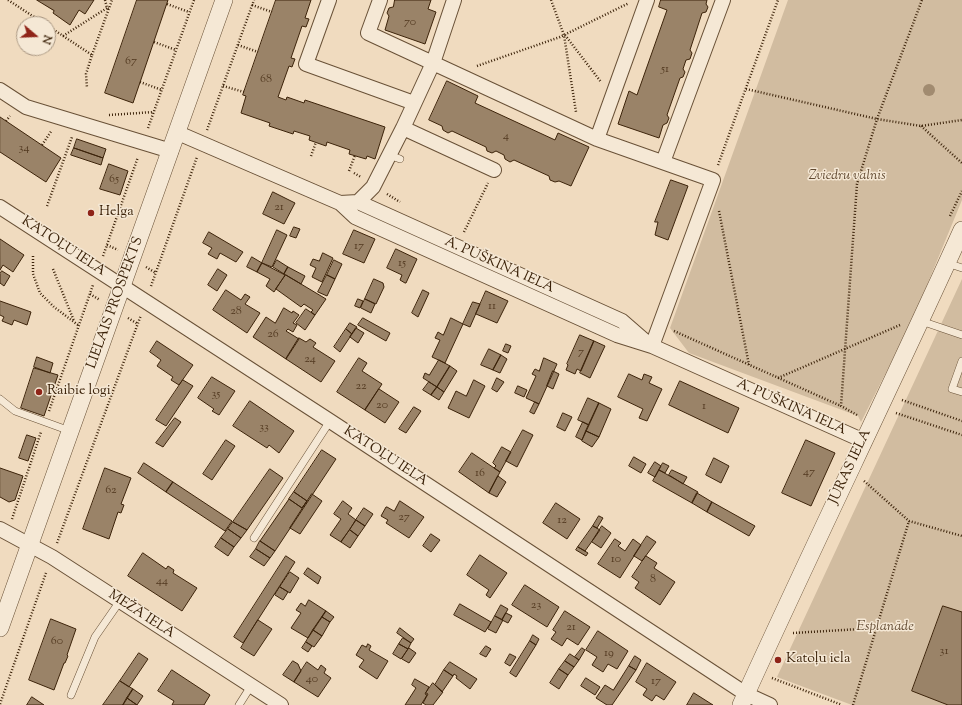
<!DOCTYPE html>
<meta charset="utf-8">
<style>
body{margin:0}
#map{position:relative;width:962px;height:705px;overflow:hidden;background:#f0dbbf;font-family:"Sorts Mill Goudy",serif}
canvas{display:block}
.north{position:absolute;left:16px;top:16px;width:40px;height:40px;box-sizing:border-box;background:#f5e8d5;border:1px solid #ab9984;border-radius:50%;rotate:109deg;font-size:11px;font-weight:700;line-height:16px;text-align:center;color:#3c230a}
.north::after{content:'';display:block;margin:auto;width:14px;height:18px;background:#8f2418;clip-path:polygon(50% 0,100% 100%,50% 72%,0 100%)}
</style>
<div id="map">
<canvas width="962" height="705"></canvas>
<div class="north">N</div>
</div>
<script>
const ctx = document.querySelector('canvas').getContext('2d');
ctx.lineJoin = 'round';
function fill(path, color) {
  ctx.fillStyle = color;
  ctx.fill(path, 'evenodd');
}
function trace(path, color, width, dash) {
  ctx.strokeStyle = color;
  ctx.lineWidth = width;
  ctx.lineCap = dash ? 'butt' : 'round';
  ctx.setLineDash(dash || []);
  ctx.stroke(path);
}
function write(font, color, halo, rows, align = 'center') {
  ctx.font = font + ' "Sorts Mill Goudy",serif';
  ctx.lineWidth = 3;
  ctx.setLineDash([]);
  ctx.textBaseline = 'middle';
  ctx.strokeStyle = halo;
  ctx.fillStyle = color;
  for (const [text, x, y, turn = 0] of rows) {
    ctx.save();
    ctx.translate(x, y);
    ctx.rotate((+turn || 0) * Math.PI / 180);
    ctx.textAlign = isNaN(turn) ? turn : align;
    if (halo) ctx.strokeText(text, 0, 0);
    ctx.fillText(text, 0, 0);
    ctx.restore();
  }
}
const green = new Path2D(`
 M788,0H962V200L913,319L861,422L858,416L689,353L670,328Z
 M962,279V705H852L777,677Z`);
const building = new Path2D(`
 M37,0H94L85,14L79,10L70,25L53,13L54,11Z
 M137,0H168L133,103L105,93Z
 M276,0H311L305,18L309,19L306,27L302,26L291,58L295,59L292,67L289,66L278,97L286,100L287,97L304,103L305,100L385,127L375,159L367,156L366,159L349,154L350,150L327,142L326,146L309,140L310,136L294,131L293,134L269,126L270,123L241,113L246,96L243,95Z
 M395,0H431L428,9L436,12L425,44L385,30L389,16L387,13L389,8L393,7Z
 M661,0H707L706,4L708,7L706,12L702,13L690,50L692,53L690,59L686,60L683,69L685,72L683,77L680,78L667,115L669,118L667,123L663,125L659,138L618,124L629,91L637,95L667,10L659,7Z
 M447,81L478,96L475,103L555,140L558,133L589,147L571,186L559,181L555,182L550,180L549,176L514,160L510,162L505,159L504,155L496,151L492,153L487,151L486,147L452,131L448,133L443,130L442,126L429,120Z
 M0,117L61,158L46,182L0,152Z
 M77,139L106,149L103,158L74,148Z
 M74,148L103,158L101,165L71,155Z
 M109,164L128,171L120,195L100,189Z
 M671,180L688,186L668,240L655,235L658,222H655Z
 M273,192L295,203L284,224L263,214Z
 M294,227L300,229L296,238L290,236Z
 M277,230L287,235L272,267L262,263Z
 M354,230L375,239L364,263L343,254Z
 M209,232L243,252L236,262L220,253L217,259L208,254L212,248L203,243Z
 M0,239L24,255L13,272L3,265L0,270Z
 M396,249L417,259L406,283H405L400,280L402,275L387,268Z
 M323,253L333,258L322,282L312,277L316,268L310,265L313,259L319,261Z
 M252,257L262,263L257,272L247,267Z
 M277,260L288,267L284,274L273,267Z
 M334,260L342,264L335,279L327,275Z
 M262,263L285,275L274,292L266,286L270,279L257,272Z
 M288,267L305,276L301,284L284,274Z
 M218,269L227,275L217,291L208,285Z
 M2,271L10,276L4,286L0,283V274Z
 M286,275L326,299L315,315L311,312L313,310L304,304L301,307L276,289Z
 M327,275L335,279L327,296L318,292Z
 M374,279L383,283L384,287L376,304L365,299Z
 M226,290L241,300L245,294L250,297L245,304L260,313L247,333L213,310Z
 M423,290L429,293L418,317L412,313Z
 M486,291L508,301L497,323L476,314Z
 M358,299L363,301L360,308L355,306Z
 M365,299L375,304L371,313L361,308Z
 M0,301L31,312L27,325L14,320L12,325L2,321L4,317L0,315Z
 M473,302L480,304L470,327L463,324Z
 M284,308L292,313L293,311L299,315L293,323L297,325L293,332L288,329L286,331L299,339L286,359L253,337L266,317L275,323Z
 M306,309L315,315L305,330L296,323Z
 M363,318L390,333L386,341L358,325Z
 M451,318L463,324L445,363L432,357L440,340L435,338L438,332L443,335Z
 M350,323L357,327L352,334L346,329Z
 M356,328L364,333L358,343L350,337Z
 M346,329L352,334L340,352L334,347Z
 M580,335L594,341L581,371L577,369L575,374L566,370L568,365L567,364Z
 M299,338L306,342L310,339L316,343L313,347L335,361L321,382L286,359Z
 M157,341L193,365L179,385L171,380L173,377L157,366L161,360L150,352Z
 M594,341L605,346L590,378L580,373Z
 M506,344L511,346L508,353L503,351Z
 M489,349L501,355L493,370L481,365Z
 M501,355L507,359L500,373L493,370Z
 M37,357L53,363L50,373L34,367Z
 M359,358L367,363L362,371L382,384L365,410L337,392Z
 M544,358L557,364L539,404L526,398L536,376L532,374L535,369L539,371Z
 M439,360L450,366L437,387L423,378L425,373L429,375Z
 M450,366L457,371L444,392L437,387Z
 M34,368L58,375L44,416L21,408Z
 M553,371L559,374L553,389L547,386Z
 M629,374L642,380L644,374L652,377L649,383L662,389L647,421L639,418L643,409L618,397Z
 M212,377L235,391L219,415L212,411L214,409L198,398Z
 M497,378L504,382L497,392L492,389Z
 M183,380L193,386L166,426L156,420Z
 M474,380L485,386L469,418L448,408L456,391L466,396Z
 M680,381L739,408L728,433L669,405Z
 M429,382L437,387L431,395L423,390Z
 M518,386L527,390L524,397L515,393Z
 M437,387L444,392L439,400L431,395Z
 M379,389L399,402L385,423L365,410Z
 M588,398L599,403L589,425L578,420Z
 M250,401L294,431L279,453L269,445L267,448L233,426Z
 M535,402L539,404L534,414L530,412Z
 M599,403L611,409L599,437L586,431Z
 M414,407L421,411L406,433L399,429Z
 M563,413L572,417L565,431L557,427Z
 M175,418L181,422L163,447L156,443Z
 M583,422L589,425L582,440L576,437Z
 M523,430L533,435L517,467L506,461Z
 M586,431L599,437L592,447L582,441Z
 M27,435L36,438L28,461L19,458Z
 M226,440L235,446L212,480L203,474Z
 M806,440L835,453L811,506L782,493Z
 M502,447L511,452L500,472L494,468L496,466L493,463Z
 M322,450L336,459L275,551L260,541L289,499L302,508L307,501L294,492Z
 M472,453L500,472L489,493L459,472Z
 M634,457L646,464L641,473L629,466Z
 M714,458L729,466L721,483L706,475Z
 M655,462L661,466L655,477L648,473Z
 M144,463L173,482L166,492L138,473Z
 M663,463L669,466L665,473L659,470Z
 M0,468L23,476L15,500L9,502L0,497Z
 M105,468L131,478L121,504L124,505L121,513L118,512L109,539L83,529Z
 M270,469L283,478L247,530L233,522Z
 M659,470L698,492L692,503L653,481Z
 M672,470L687,477L683,484L669,475Z
 M498,476L506,482L497,497L489,493Z
 M173,482L232,521L225,531L166,492Z
 M294,492L307,501L302,508L289,499Z
 M697,493L712,502L707,512L692,503Z
 M312,494L322,501L300,534L290,528Z
 M343,501L352,508L348,514L356,520L341,542L330,535L341,519L334,514Z
 M400,501L424,517L409,538L386,523L388,520L381,516L386,507H387L394,511Z
 M712,502L755,526L749,536L707,512Z
 M556,503L580,519L567,539L543,523Z
 M364,508L373,514L365,526L356,520Z
 M599,516L603,518L597,528L593,526Z
 M356,520L365,526L358,536L350,530Z
 M233,522L247,530L241,538L228,529Z
 M593,526L600,530L585,551L578,547Z
 M602,526L611,533L601,548L592,542Z
 M228,529L241,538L234,547L221,538Z
 M350,530L358,536L350,548L341,542Z
 M431,534L440,540L431,552L423,546Z
 M647,536L656,542L642,561L634,556Z
 M221,538L234,547L228,556L215,547Z
 M615,539L621,543L618,546L625,551L633,539L641,545L620,578L598,564Z
 M260,541L275,551L270,558L256,549Z
 M578,547L588,553L586,556L576,550Z
 M256,549L270,558L264,566L250,557Z
 M143,553L166,569L168,566L174,570L173,573L197,588L182,611L128,576Z
 M480,555L507,573L490,598L486,595L489,590L467,575Z
 M286,556L295,562L243,643L234,637Z
 M646,556L657,563L654,568L675,582L660,605L635,588L639,582L632,577Z
 M308,568L321,577L318,584L304,574Z
 M290,572L299,578L290,593L280,587Z
 M525,585L559,607L547,627L512,605Z
 M280,587L288,592L283,600L275,595Z
 M309,600L326,611L308,638L291,628L301,613L296,610L301,603L305,606Z
 M460,604L491,622L485,632L454,615Z
 M501,605L508,609L502,620L495,616Z
 M943,606L962,612V705H948L912,691Z
 M326,611L334,617L330,622L322,617Z
 M565,611L590,627L578,645L567,638L562,646L551,639L556,632L553,630Z
 M506,613L512,616L508,623L502,620Z
 M495,616L503,620L496,633L488,629Z
 M322,617L330,622L322,636L313,630Z
 M51,619L76,629L67,655L68,656L65,663H64L54,690L29,680Z
 M258,620L272,629L254,656L241,648Z
 M400,628L414,639L411,643L397,633Z
 M313,630L322,636L314,647L306,642Z
 M598,631L628,651L617,669L608,664L603,672L592,665L597,657L586,650Z
 M533,635L539,639L536,645L530,641Z
 M403,638L411,643L408,649L399,644Z
 M530,641L536,645L516,677L510,673Z
 M306,642L312,646L308,652L302,648Z
 M368,644L371,646L369,650L388,661L377,679L359,667L364,660L356,655L362,645L366,647Z
 M399,644L408,649L401,659L393,654Z
 M486,646L491,649L486,657L480,654Z
 M409,648L416,653L409,663L402,659Z
 M582,648L585,650L579,660L575,657Z
 M139,653L148,659L129,687L120,681Z
 M510,654L516,657L510,666L505,663Z
 M570,654L579,660L574,667L565,661Z
 M635,656L641,660L636,670L629,666Z
 M293,661L298,664L301,671L294,682L283,675Z
 M565,661L574,667L568,675L559,669Z
 M307,662L318,670L321,665L326,669L324,673L331,678L318,697L294,682Z
 M450,662L477,679L470,689L456,678L457,676L454,674L453,676L444,670Z
 M647,663L676,682L664,700L656,695L652,701L643,695L647,689L636,682Z
 M629,666L636,670L612,705H607L596,698L605,685L613,690Z
 M559,669L568,675L559,689L550,683Z
 M172,670L210,695L204,705H172L174,701L158,691Z
 M444,670L453,676L442,692L435,685Z
 M586,678L600,687L595,695L581,686Z
 M415,679L429,687L425,694L427,695L421,705H405L416,688L412,685Z
 M120,681L133,689L123,705H103Z
 M433,683L443,692L433,705H426L423,703L428,694L426,693Z
 M133,689L143,696L137,705L127,698Z
 M694,693L713,705H687Z
 M32,697L44,705H27Z
 M127,698L137,705H123Z`);
const path = new Path2D(`
 M8,0L45,24
 M105,0L107,8L109,9
 M551,0L564,35L576,112
 M167,4L189,12
 M252,5L272,12
 M48,26L92,55L86,74L87,88
 M565,35L601,82
 M63,36L107,8
 M154,42L176,50
 M238,45L258,52
 M92,55L112,0
 M477,66L560,37L629,3
 M140,82L162,90
 M223,86L244,92
 M746,89L877,119L921,126L962,120
 M109,115L154,112
 M6,121L10,116
 M921,126L962,163
 M148,128L194,0
 M207,130L254,0
 M42,145L52,130
 M311,156L316,142
 M718,165L778,0
 M349,171L355,155
 M354,173L361,177
 M387,194L400,202
 M47,206L72,137
 M719,211L749,365
 M950,216L962,191
 M464,232L488,183
 M107,245L118,250
 M33,256V274L40,293L54,307L78,325
 M103,256L138,157
 M146,267L156,273
 M53,269L74,321
 M151,286L197,157
 M90,294L100,300
 M128,318L138,324
 M674,331L841,406
 M778,378L900,325
 M902,400L962,421
 M49,411L93,285
 M896,413L962,435
 M857,415L841,406L857,184L877,119L922,0
 M864,481L909,521L962,536
 M12,519L41,432
 M57,543L141,315
 M793,633L877,628
 M772,678L842,705
 M0,704L46,573
 M853,705L909,521`);
const service = new Path2D(`
 M389,155L400,159
 M947,263L962,268
 M921,321L962,335
 M962,361L952,389L962,392
 M0,399L15,411L70,431
 M254,538L330,421
 M71,695L95,637L120,601
 M239,705L251,686`);
const minor = new Path2D(`
 M329,0L306,64L414,103
 M380,0L368,33L597,139L713,180L652,346
 M0,90L26,107L171,151
 M403,128L494,170
 M178,133L340,203L355,217L617,335L652,346L864,441
 M597,139L647,0
 M663,162L723,0
 M358,202L373,187L403,128L433,63L454,0
 M340,203L358,202L622,321L645,341
 M0,207L330,421L746,694L770,705
 M0,529L52,557L281,705`);
const tertiary = new Path2D(`
 M0,628L224,0
 M741,705C813,546 890,389 962,230`);
const trees = [
 [929,90]
];
const markers = [
 [91,213,4,"#8f2418"],
 [39,392,4,"#8f2418"],
 [778,660,4,"#8f2418"]
];
const numberNames = [
 ["70",410,23],
 ["67",131,62],
 ["51",665,70],
 ["68",266,80],
 ["4",506,137],
 ["34",24,149],
 ["65",114,180],
 ["21",279,208],
 ["17",359,247],
 ["15",402,264],
 ["11",492,307],
 ["28",236,312],
 ["26",273,335],
 ["7",581,353],
 ["24",310,360],
 ["22",361,387],
 ["35",216,395],
 ["20",382,406],
 ["1",704,407],
 ["33",264,428],
 ["47",809,473],
 ["16",480,474],
 ["62",111,491],
 ["27",404,518],
 ["12",562,521],
 ["10",616,560],
 ["8",653,580],
 ["44",162,582],
 ["23",536,606],
 ["21",571,628],
 ["60",57,642],
 ["31",944,652],
 ["19",609,654],
 ["40",312,680],
 ["17",656,682]
];
const parkNames = [
 ["Zviedru valnis",847,177],
 ["Esplanāde",885,628]
];
const poiNames = [
 ["Helga",99,213],
 ["Raibie logi",47,392],
 ["Katoļu iela",786,660]
];
const streetNames = [
 ["KATOĻU IELA",63,247,33],
 ["A. PUŠKINA IELA",499,266,24],
 ["LIELAIS PROSPEKTS",116,303,-70],
 ["A. PUŠKINA IELA",791,408,24],
 ["KATOĻU IELA",385,457,33],
 ["JŪRAS IELA",851,467,-65],
 ["MEŽA IELA",141,615,33]
];
fill(green, '#d1bca0');
fill(building, '#9a8368');
trace(building, '#3c230a', 1);
trace(service, '#695137', 8);
trace(minor, '#695137', 16);
trace(tertiary, '#695137', 18);
trace(path, '#3c230a', 2.5, [1, 2]);
trace(service, '#f5e8d5', 7);
trace(minor, '#f5e8d5', 14);
trace(tertiary, '#f5e8d5', 17);
ctx.fillStyle = '#a18b70';
for (const [x, y] of trees) {
  ctx.beginPath();
  ctx.arc(x, y, 6, 0, 2 * Math.PI);
  ctx.fill();
}
for (const [x, y, r, color] of markers) {
  const dot = new Path2D();
  dot.arc(x, y, r, 0, 2 * Math.PI);
  ctx.fillStyle = color;
  ctx.fill(dot);
  trace(dot, '#f5e8d5', 1.5);
}
write('12px', '#543b22', null, numberNames);
write('italic 14px', '#614930', '#f5e8d5', parkNames);
write('14px', '#3c230a', '#f5e8d5', poiNames, 'left');
write('14px', '#3c230a', '#f5e8d5', streetNames);
</script>
